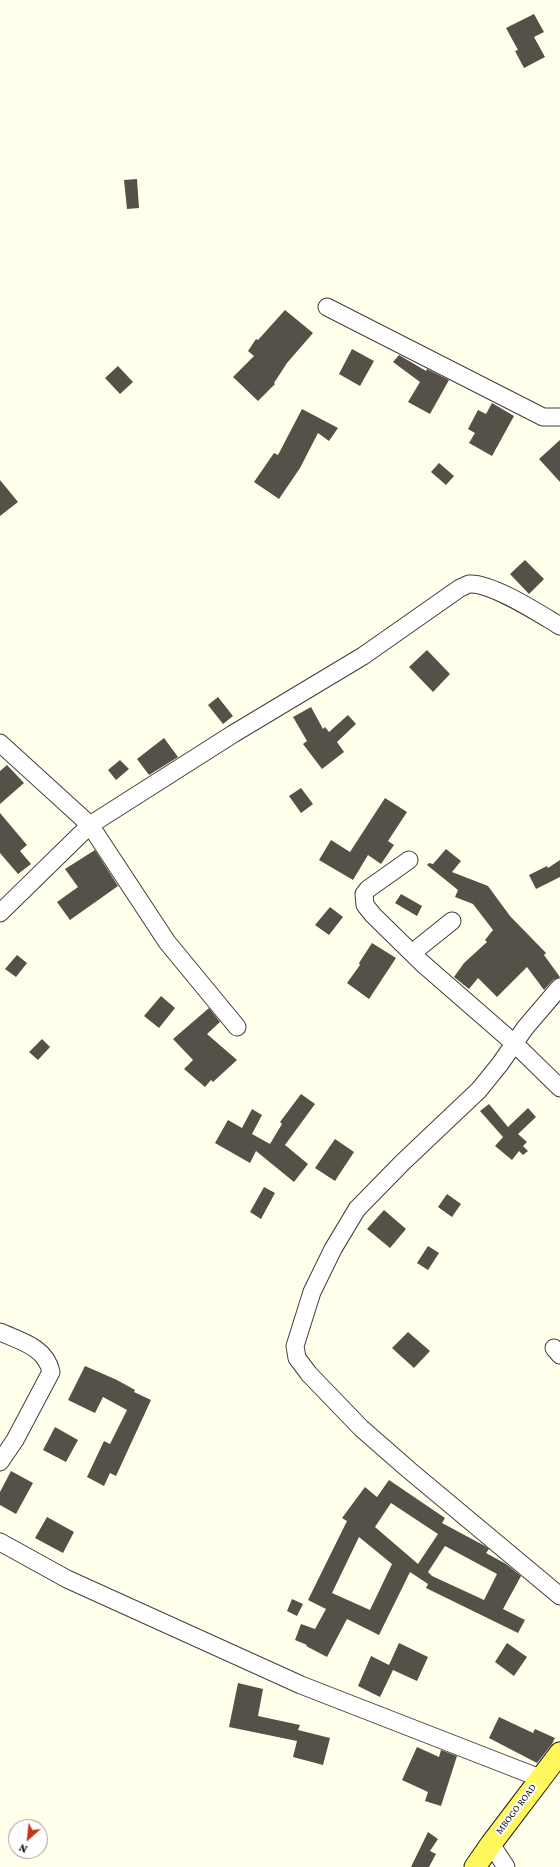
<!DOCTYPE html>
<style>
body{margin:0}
#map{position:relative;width:560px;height:1867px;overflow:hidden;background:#ffffeb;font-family:"Crimson Pro",serif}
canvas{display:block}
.north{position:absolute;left:8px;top:1819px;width:40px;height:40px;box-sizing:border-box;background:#fff;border:1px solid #9e9e9e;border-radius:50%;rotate:207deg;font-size:11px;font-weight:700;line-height:16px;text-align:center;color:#0c0c0c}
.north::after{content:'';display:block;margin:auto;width:14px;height:18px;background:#c3361e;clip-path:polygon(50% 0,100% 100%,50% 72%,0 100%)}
</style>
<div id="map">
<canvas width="560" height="1867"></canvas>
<div class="north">N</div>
</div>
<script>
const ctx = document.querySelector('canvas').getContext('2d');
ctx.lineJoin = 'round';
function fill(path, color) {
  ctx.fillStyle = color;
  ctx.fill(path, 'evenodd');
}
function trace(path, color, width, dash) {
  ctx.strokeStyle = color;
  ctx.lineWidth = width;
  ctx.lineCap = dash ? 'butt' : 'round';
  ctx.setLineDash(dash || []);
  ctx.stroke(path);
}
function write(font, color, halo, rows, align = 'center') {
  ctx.font = font + ' "Crimson Pro",serif';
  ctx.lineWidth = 4;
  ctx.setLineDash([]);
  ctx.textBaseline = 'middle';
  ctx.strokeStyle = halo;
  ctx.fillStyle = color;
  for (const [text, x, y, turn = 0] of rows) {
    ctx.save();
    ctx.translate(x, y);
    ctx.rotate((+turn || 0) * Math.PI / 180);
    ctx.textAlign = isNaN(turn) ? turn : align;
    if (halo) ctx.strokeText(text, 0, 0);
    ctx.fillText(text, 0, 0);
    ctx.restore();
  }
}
const building = new Path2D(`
 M534,14L544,32L534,37L545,57L524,68L515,51L518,50L506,28Z
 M137,179L139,208L127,209L124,180Z
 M285,310L313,333L287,363L274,383L275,384L258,401L233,377L254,356L248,351L256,339L258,340Z
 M352,349L374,361L360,386L339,374Z
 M399,355L426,371L427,369L449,380L430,414L408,402L420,382L393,362Z
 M118,366L133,382L120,394L105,378Z
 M492,403L514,416L492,456L469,443L475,433L468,429L478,410L486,414Z
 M302,409L338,428L329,441L318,433L300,468L279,499L254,482L274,453L278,455Z
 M560,440V482L539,459Z
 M439,463L454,476L446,485L431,472Z
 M0,480L18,502L0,516Z
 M525,560L544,579L529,594L510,574Z
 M427,650L450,674L433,692L409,667Z
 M218,697L233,716L223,724L208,705Z
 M311,707L323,729L325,727L329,732L348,715L356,724L337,742L344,752L322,769L303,744L307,741L293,717Z
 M164,738L178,757L149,775L137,759Z
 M120,760L129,769L116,780L108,770Z
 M7,765L24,783L0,804V771Z
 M301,788L313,804L301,813L289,796Z
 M385,798L407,812L388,841L394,845L381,864L368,855L353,880L319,860L331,840L350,852Z
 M0,813L27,845L20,851L31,864L18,874L0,853Z
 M446,849L461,861L452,872L488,886L510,916L546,953L544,955L560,977L553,980L544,990L527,967L497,997L478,978L469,989L454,977L464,963L487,942L485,940L493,930L473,904L455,897L458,890L427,865L429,863L433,864Z
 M95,850L118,886L70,920L57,902L78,887L65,869Z
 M560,860V877L536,889L529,875L547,866L548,868Z
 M401,894L422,906L417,916L395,903Z
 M330,907L343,917L329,935L315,925Z
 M372,943L396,958L369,999L347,983L360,965L359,963Z
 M17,955L27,963L16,977L5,969Z
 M161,996L175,1008L159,1028L144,1016Z
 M209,1008L220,1022L207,1034L237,1060L213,1082L211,1080L205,1087L184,1069L193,1060L173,1039Z
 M42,1039L50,1047L38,1060L29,1052Z
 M301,1094L315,1104L285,1145L308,1164L294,1182L256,1151L250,1163L215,1143L228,1120L242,1128L252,1109L262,1115L252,1134L270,1144L282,1124L280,1122Z
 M489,1104L508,1127L528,1108L536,1117L518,1134L527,1142L523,1146L528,1151L523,1155L519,1151L512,1160L495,1146L503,1137L480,1111Z
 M335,1139L354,1152L335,1181L315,1168Z
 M264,1187L275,1193L261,1219L250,1212Z
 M447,1194L461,1204L452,1217L438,1207Z
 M384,1210L406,1229L390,1248L367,1229Z
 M428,1246L439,1253L428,1270L417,1263Z
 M408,1332L430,1351L414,1368L392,1348Z
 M85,1366L117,1380L135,1390L134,1392L151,1400L116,1476L110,1473L104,1486L87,1477L104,1441L110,1444L127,1410L103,1397L95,1413L68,1400Z
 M55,1427L78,1440L66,1462L43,1450Z
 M11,1471L33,1483L16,1514L0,1505V1492Z
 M389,1480L445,1518L442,1523L485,1546L489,1549L486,1553L506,1564L521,1576L503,1609L525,1620L518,1633L426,1588L428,1584L410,1572L379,1635L347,1619L327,1657L306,1646L307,1645L295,1640L301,1624L315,1629L326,1609L308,1600L347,1521L342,1518L365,1487L377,1497ZM391,1503L438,1534L418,1564L375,1527ZM359,1537L392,1564L370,1610L332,1593ZM445,1546L497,1574L484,1600L432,1576L428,1572Z
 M47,1517L74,1532L63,1553L35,1538Z
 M292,1599L303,1604L297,1616L287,1611Z
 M399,1643L428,1657L417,1681L393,1670L380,1697L358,1686L371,1656L389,1665Z
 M507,1643L527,1657L514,1676L495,1662Z
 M238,1683L263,1689L258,1716L300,1725L298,1730L330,1738L323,1765L293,1757L297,1741L229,1727Z
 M499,1717L533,1733L535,1729L555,1738L552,1744L537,1763L489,1738Z
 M417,1747L439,1757L441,1750L457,1756L441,1806L425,1801L428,1792L402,1780Z
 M428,1832L438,1839L430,1851L436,1854L429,1867H411Z`);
const minor = new Path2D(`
 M327,307L543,417H560
 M0,743L90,825L167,942L237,1027
 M409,860L368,889L364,894L365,905L373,915L422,963L515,1044L560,1088
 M0,913L90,825L233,734L363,656L460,588C463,587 466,585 469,584C491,582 540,614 560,626
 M412,953L452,921
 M560,987L525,1028L500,1064L479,1090L403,1162L357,1209L333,1249L312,1292L295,1346L297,1358L309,1374L361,1428L409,1470L560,1596
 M0,1332C20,1341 46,1347 51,1372L15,1440L0,1462
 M554,1348L560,1355
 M0,1542L67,1579L301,1685L540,1778
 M491,1844L506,1867`);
const major = new Path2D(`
 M475,1867L491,1844L560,1753`);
const streetNames = [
 ["MBOGO ROAD",516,1809,-53]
];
fill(building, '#555048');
trace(minor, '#3f3f3f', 19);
trace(major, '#1d1d1d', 23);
trace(minor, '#fff', 17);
trace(major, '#fff75b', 21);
write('10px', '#0c0c0c', '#fff', streetNames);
</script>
